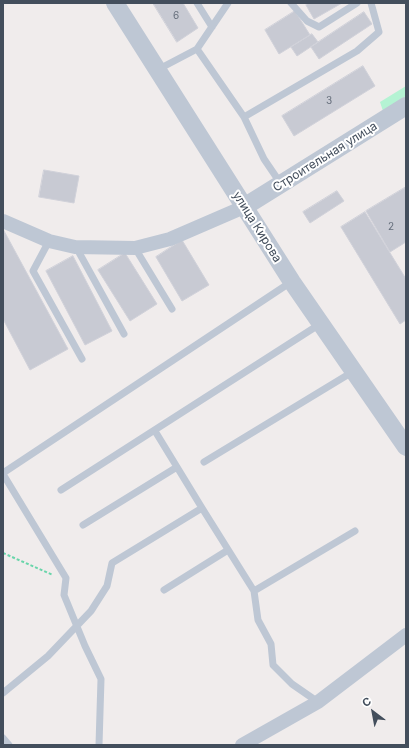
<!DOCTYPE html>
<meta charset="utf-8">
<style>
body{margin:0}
#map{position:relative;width:409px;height:748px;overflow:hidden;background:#f0ecec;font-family:Inter,sans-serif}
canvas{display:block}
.frame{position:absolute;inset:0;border:4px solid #434e5c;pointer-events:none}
.north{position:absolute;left:353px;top:692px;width:40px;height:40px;-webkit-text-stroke:3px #fff;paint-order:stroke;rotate:328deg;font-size:11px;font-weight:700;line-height:16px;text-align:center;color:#434e5c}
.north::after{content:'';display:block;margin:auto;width:14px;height:18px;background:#434e5c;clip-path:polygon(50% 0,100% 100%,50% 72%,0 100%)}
</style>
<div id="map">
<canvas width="409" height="748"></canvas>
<div class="frame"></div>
<div class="north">С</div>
</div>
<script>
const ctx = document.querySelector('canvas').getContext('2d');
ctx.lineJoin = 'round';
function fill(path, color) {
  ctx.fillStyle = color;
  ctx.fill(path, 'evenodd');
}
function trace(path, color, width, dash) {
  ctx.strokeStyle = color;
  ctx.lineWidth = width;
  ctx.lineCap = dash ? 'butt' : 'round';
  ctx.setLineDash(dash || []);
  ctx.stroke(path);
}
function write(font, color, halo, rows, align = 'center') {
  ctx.font = font + ' Inter,sans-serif';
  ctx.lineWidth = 4;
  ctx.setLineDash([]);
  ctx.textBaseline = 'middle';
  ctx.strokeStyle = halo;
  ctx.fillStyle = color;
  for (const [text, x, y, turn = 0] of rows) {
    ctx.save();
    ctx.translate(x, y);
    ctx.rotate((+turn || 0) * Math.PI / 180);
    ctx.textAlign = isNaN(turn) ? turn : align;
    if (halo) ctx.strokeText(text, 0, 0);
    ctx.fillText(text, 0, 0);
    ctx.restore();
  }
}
const green = new Path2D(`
 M406,86V96L383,111L380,102Z`);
const building = new Path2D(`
 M153,3H183L198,28L177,42Z
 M309,3H342L314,19L306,5Z
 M295,11L310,35L279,54L265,30Z
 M364,12L372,24L319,59L311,47Z
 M312,34L318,42L297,56L291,47Z
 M363,66L375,86L294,136L282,116Z
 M44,170L79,176L74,203L39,197Z
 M406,187V242L390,252L366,211Z
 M337,191L344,201L310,223L303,212Z
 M365,212L406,279V320L400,324L341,227Z
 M3,229L68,349L30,370L3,319Z
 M182,240L209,285L182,301L156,257Z
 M125,253L157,304L130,321L98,270Z
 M73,256L112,331L85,345L46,271Z`);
const path = new Path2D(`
 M3,553L53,575`);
const service = new Path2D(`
 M197,3L212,27
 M291,3L307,21L319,27L357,3
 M197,49L244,117L264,159L281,184
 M157,70L197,49L228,3
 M244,117L357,51L379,32L371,3
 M49,241L33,271L82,359
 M76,247L124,334
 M135,248L172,309
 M155,431L202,508L254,591L258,620L271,644L273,665L292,684L318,702
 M204,462L354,371
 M3,473L291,282
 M3,474L66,578L64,595L85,646L101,679L99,745
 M61,490L320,324
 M83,525L177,467
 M164,590L228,550
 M254,591L355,531
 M3,693L48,656L91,611L107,586L112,563L202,508
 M3,738L9,745`);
const minor = new Path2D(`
 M3,221L49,241L75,247L135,248L170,239L244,207
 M242,745L318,702L406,635`);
const tertiary = new Path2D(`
 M115,3L292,282L406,447
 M244,207L406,106`);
const numberNames = [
 ["6",176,16],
 ["3",329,101],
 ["2",391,227]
];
const streetNames = [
 ["Строительная улица",325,157,-32],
 ["улица Кирова",257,227,58]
];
fill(green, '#b4f3d3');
fill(building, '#c8cad3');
trace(building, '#d0d1d9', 1);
trace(path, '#69d5aa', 2, [3, 2]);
trace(service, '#bec7d4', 7);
trace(minor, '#bec7d4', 14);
trace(tertiary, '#bec7d4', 18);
write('10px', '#646d7a', null, numberNames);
write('12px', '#434e5c', '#fff', streetNames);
</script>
